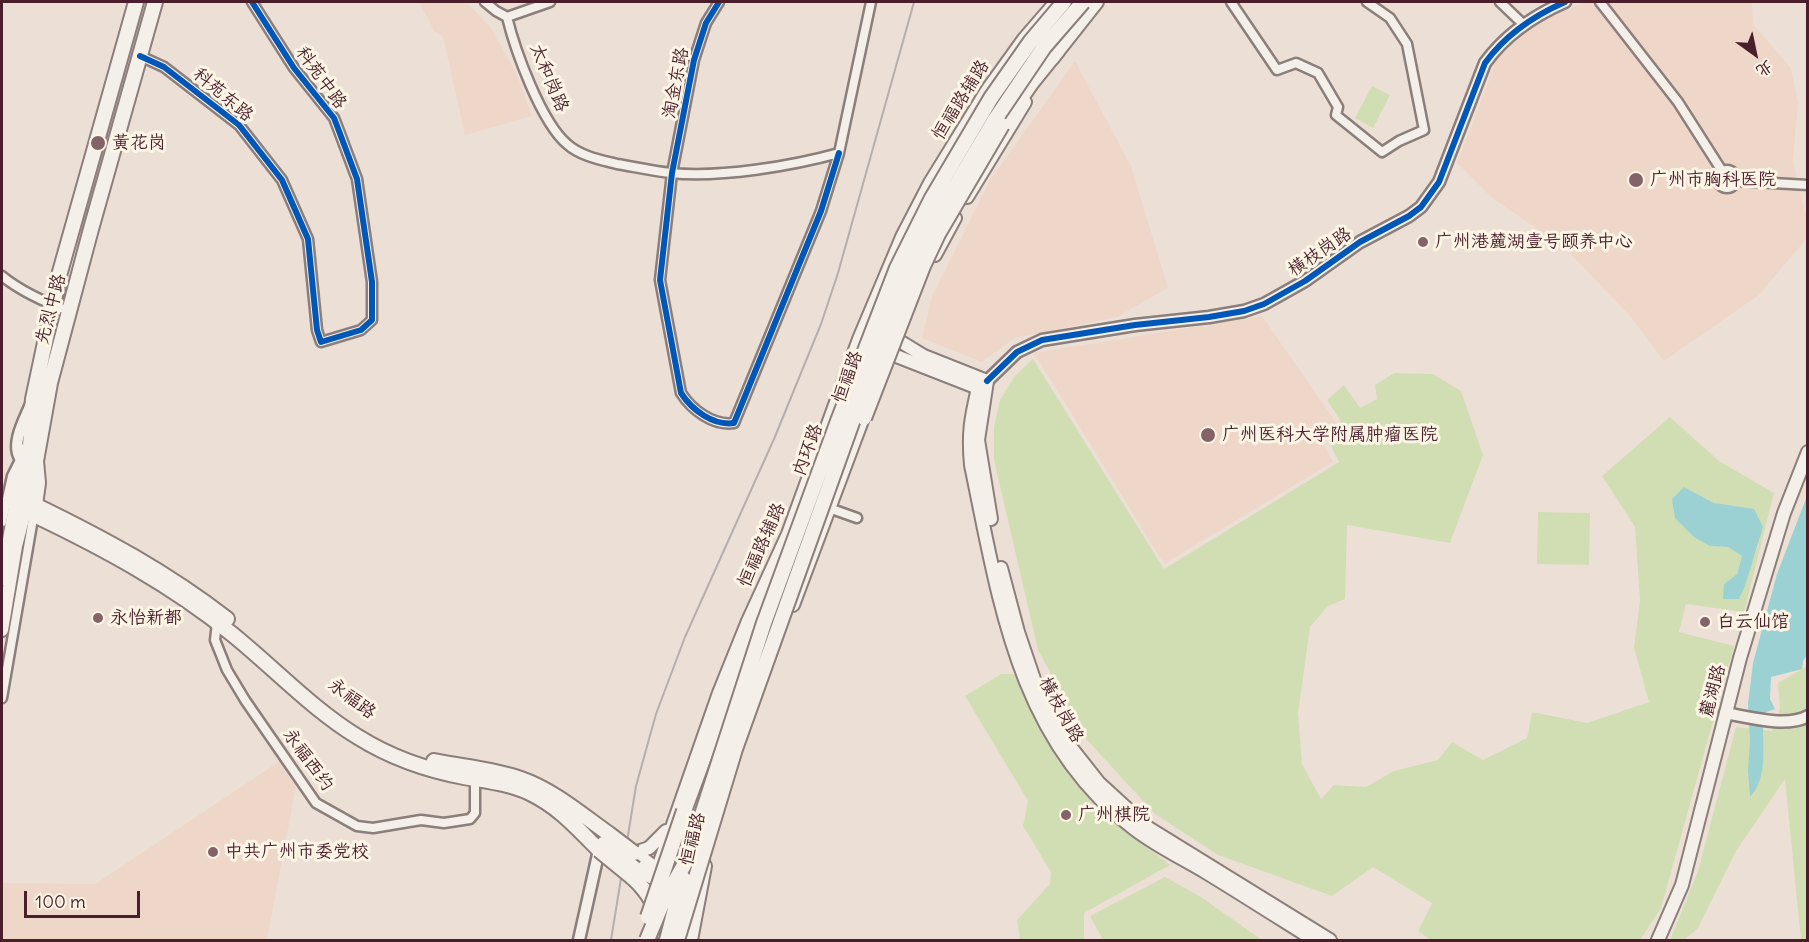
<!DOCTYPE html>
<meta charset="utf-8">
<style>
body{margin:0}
#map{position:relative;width:1809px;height:942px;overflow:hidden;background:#ece0d6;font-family:Delius,"LXGW WenKai TC",sans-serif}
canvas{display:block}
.frame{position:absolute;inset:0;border:3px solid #4a1f2b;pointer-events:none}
.north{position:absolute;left:1725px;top:24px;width:60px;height:60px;-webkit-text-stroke:4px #fcf5e5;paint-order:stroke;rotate:147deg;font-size:16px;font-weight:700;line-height:24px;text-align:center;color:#4a1f2b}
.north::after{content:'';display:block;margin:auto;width:21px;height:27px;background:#4a1f2b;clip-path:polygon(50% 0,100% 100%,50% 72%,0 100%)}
.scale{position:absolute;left:24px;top:891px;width:116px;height:27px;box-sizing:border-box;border:3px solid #4a1f2b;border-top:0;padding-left:8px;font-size:18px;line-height:21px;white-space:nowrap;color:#4a1f2b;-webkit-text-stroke:4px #fcf5e5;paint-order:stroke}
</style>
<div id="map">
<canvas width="1809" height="942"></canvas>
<div class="frame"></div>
<div class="north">北</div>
<div class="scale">100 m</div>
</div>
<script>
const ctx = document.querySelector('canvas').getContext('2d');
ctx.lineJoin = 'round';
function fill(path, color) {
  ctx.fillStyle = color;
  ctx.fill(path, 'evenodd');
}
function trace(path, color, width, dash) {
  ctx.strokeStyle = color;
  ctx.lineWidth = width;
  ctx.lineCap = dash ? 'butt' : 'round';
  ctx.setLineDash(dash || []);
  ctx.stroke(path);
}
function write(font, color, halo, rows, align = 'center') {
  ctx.font = font + ' Delius,"LXGW WenKai TC",sans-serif';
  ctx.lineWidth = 6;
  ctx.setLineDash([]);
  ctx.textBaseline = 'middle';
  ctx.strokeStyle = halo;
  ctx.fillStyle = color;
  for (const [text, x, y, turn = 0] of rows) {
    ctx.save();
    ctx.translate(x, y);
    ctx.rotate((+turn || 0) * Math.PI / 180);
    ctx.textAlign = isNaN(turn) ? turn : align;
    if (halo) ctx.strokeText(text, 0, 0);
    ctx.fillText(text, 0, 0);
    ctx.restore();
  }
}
const built = new Path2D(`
 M419,2H466L477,13L491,28L517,75L532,116L465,135L443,37L434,31Z
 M1585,2H1752L1753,24L1791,68L1798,102L1793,161L1807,221V238L1759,295L1664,361L1630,316L1566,249L1491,197L1457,163L1497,59L1534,24Z
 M1075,61L1131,166L1168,288L1117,317L1015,338L982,362L922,338L932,296L990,180Z
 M1262,316L1340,428L1322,441L1333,462L1164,564L1034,353Z
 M280,761L296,786L267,940H2V883L95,884Z`);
const green = new Path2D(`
 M1372,86L1390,95L1373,128L1355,118Z
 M1033,359L1164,569L1339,462L1329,442L1345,428L1327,400L1344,385L1360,408L1377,399L1375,385L1394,373L1433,374L1461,391L1483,455L1450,543L1347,525L1345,599L1328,606L1310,627L1298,713L1302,764L1321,799L1334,785L1366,787L1394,771L1438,760L1452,742L1483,760L1527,738L1532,712L1587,723L1649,702L1634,648L1640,600L1635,527L1602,476L1670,417L1719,461L1774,493L1744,612L1686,604L1679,632L1734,646L1661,908L1640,940H1430L1418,931L1432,903L1373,867L1332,896L1218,855L1155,814L1077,729L1061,692L1038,650L994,460V427L1000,400L1014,377ZM1684,487L1714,503L1759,544L1751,563L1745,586L1724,584L1737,574L1742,556L1728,547L1710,546Z
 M1538,512L1590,513L1589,565L1537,564Z
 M1807,666V940H1801L1785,779L1736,851L1698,928L1684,940H1670L1698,871L1736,727L1772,731L1780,709L1778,683Z
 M1001,674H1017L1039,726L1092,803L1170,865L1084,913V938L1086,940H1020L1017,920L1050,884L1051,872L1023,826L1028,801L965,696Z
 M1165,877L1201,897L1262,940H1103L1090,916Z`);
const water = new Path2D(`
 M1684,487L1714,503L1754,509L1763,527L1745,586L1739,599H1723L1724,584L1737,574L1742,556L1728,547L1710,546L1694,537L1675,518L1672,499Z
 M1807,496V655L1803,661L1802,669L1771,677L1770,699L1775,709L1764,713C1760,740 1771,774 1750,797L1748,771L1750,741L1748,704L1753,663L1777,574Z`);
const minor = new Path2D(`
 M485,2L496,11L507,17C515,50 541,122 567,144C580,156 601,160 617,164C635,167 653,171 671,173C720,178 792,166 839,153L871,2
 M719,2L706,23L694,60L672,173L660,280L681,393C692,410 713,426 734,423L821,211L839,153
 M1231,2L1277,70L1296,63L1318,73L1338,107L1336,115L1382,152L1399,141L1424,130L1407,44L1390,18L1367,2
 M1500,2L1523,24
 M1600,2L1678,102L1722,171
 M507,17L550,2
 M140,56L164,67L239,125L282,180L308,239L317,330L321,342L361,330L372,320V282L357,179L339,131L334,118L294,68L252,2
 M1718 179a9 9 0 1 1 18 0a9 9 0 1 1-18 0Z
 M1737,181L1808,185
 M2,276C22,292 44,302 69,311
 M826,507L857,518
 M2,522L12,476L23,454
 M217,623L215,640L227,670L245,700L316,803L357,826L373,828L421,820L444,823L470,819L475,813V779
 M2,698L34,513`);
const tertiary = new Path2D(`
 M987,381L1017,352L1042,340L1135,325L1209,317L1244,311L1264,304L1305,281L1360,242L1409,216L1421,207L1439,182L1485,63C1506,34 1533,16 1565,2
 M28,462L20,458C11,443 25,419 31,404
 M1725,713C1748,717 1787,728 1808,716
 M579,940L599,850`);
const secondary = new Path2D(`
 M1052,59L1097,2
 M967,197L1025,102
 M935,255L955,218
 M888,334L924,356L987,381
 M881,350L978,388
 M987,381L978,388C971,418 968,433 971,465C999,599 1017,739 1133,828C1156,846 1182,858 1207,873C1243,895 1279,918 1314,940
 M987,381L978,440L991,519
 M1001,568L1018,632L1039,694L1058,731L1099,783L1147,827L1330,940
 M2,579L25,450
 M793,605L866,410
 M2,630L16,546L29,496
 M634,853L649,848L666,831
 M636,868C661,888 681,881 703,861
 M654,879L719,693L748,621L788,534L859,339L902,237L930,183L988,89L1024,39L1056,2
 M1658,940L1682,885L1740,658L1784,513L1808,452`);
const primary = new Path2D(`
 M136,2L60,272L33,399L27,494L34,515C103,548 172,585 232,634C274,668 312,709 358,737C390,757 427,770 464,777C486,781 509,783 530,793C559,807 577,828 599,850
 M155,2L91,229L50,383L36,461L38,483L35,505C105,539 166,572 227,619
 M434,761C463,767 493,769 521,779C553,790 582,815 609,834
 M634,853L654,868L667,883
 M632,877C649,892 659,910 663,932
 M690,940L704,866`);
const trunk = new Path2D(`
 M1002,125L1032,82L1057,51
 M684,811L739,662L763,613`);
const rail = new Path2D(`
 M611,940L636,786L656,714L685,637L774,439L821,324L838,273L914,2`);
const secondaryBridge = new Path2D(`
 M603,843L636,868`);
const primaryBridge = new Path2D(`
 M609,834L634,853
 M599,850L632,877`);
const trunkBridge = new Path2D(`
 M864,418L923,266L938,234L1002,125
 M648,917L684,811
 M647,940L662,904L688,858L764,623L838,421L897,268L932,198L991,98L1031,41L1064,2
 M667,940L683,878
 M677,940L735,749L879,347L906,279L938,215L994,121L1044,47L1083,2`);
const cycleway = new Path2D(`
 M719,2L706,23L694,60L672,173L660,280L681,393C692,410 713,426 734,423L821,211L839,153
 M140,56L164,67L239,125L282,180L308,239L317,330L321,342L361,330L372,320V282L357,179L339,131L334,118L294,68L252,2
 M987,381L1017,352L1042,340L1135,325L1209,317L1244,311L1264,304L1305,281L1360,242L1409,216L1421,207L1439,182L1485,63C1506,34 1533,16 1565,2`);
const markers = [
 [98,143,8,"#836367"],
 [1636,180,8,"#836367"],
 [1423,242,6,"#836367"],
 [1208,435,8,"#836367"],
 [98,618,6,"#836367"],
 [1705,622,6,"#836367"],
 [1066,815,6,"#836367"],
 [213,852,6,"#836367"]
];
const streetNames = [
 ["科苑中路",321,78,54],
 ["太和岗路",549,78,67],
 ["淘金东路",676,83,-79],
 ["科苑东路",223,95,40],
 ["恒福路辅路",961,100,-58],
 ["横枝岗路",1320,252,-34],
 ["先烈中路",51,309,-75],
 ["恒福路",848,377,-70],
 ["内环路",808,450,-70],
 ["恒福路辅路",762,545,-66],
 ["麓湖路",1713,691,-75],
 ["永福路",352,699,37],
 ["横枝岗路",1061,710,61],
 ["永福西约",308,760,54],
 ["恒福路",693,839,-76]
];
const poiNames = [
 ["黄花岗",112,143],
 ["广州市胸科医院",1650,180],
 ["广州港麓湖壹号颐养中心",1435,242],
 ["广州医科大学附属肿瘤医院",1222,435],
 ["永怡新都",110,618],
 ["白云仙馆",1717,622],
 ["广州棋院",1078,815],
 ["中共广州市委党校",225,852]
];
fill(built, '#eed7c9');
fill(green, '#d1deb3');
fill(water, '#9bd1d2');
trace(minor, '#8b7e7b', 13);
trace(tertiary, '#8b7e7b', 15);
trace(secondary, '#8b7e7b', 16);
trace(primary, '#8b7e7b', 18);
trace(trunk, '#8b7e7b', 18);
trace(minor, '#f4efe9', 8);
trace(tertiary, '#f4efe9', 10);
trace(secondary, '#f4efe9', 12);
trace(primary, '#f4efe9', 14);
trace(trunk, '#f4efe9', 14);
trace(rail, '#b6aeab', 2);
trace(secondaryBridge, '#8b7e7b', 16, []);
trace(primaryBridge, '#8b7e7b', 18, []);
trace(trunkBridge, '#8b7e7b', 18, []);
trace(secondaryBridge, '#f4efe9', 12);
trace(primaryBridge, '#f4efe9', 14);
trace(trunkBridge, '#f4efe9', 14);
trace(cycleway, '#0057b8', 6);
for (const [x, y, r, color] of markers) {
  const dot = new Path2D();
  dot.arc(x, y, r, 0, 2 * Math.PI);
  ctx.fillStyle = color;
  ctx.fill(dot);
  trace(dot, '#fcf5e5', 2);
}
write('18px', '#4a1f2b', '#fcf5e5', streetNames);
write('18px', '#4a1f2b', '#fcf5e5', poiNames, 'left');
</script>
